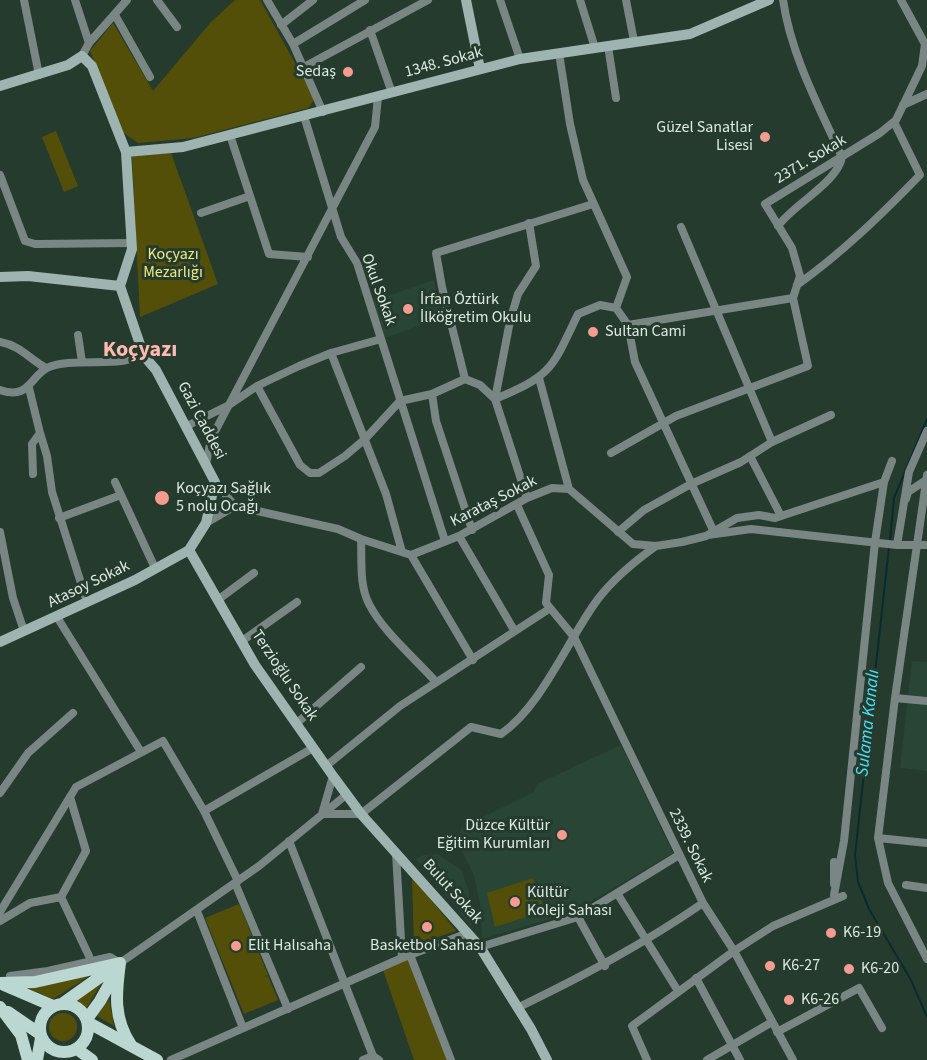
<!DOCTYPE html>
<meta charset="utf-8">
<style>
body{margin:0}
canvas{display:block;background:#253b2e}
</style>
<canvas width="927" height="1060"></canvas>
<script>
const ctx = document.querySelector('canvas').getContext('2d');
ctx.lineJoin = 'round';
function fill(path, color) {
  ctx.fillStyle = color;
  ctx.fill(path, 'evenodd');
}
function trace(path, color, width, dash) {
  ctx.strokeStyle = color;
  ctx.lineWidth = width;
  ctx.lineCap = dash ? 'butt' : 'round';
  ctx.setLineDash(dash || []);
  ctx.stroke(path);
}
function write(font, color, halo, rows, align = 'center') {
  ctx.font = font + ' "Source Sans 3",sans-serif';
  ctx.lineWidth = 6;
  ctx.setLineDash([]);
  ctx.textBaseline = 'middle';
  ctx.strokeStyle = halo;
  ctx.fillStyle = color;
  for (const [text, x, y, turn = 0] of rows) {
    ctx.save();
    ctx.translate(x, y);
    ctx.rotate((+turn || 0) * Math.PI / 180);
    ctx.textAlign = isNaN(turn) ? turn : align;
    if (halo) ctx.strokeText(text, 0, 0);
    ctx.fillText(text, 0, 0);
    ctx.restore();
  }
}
const built = new Path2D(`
 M434,280L442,317L385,338L373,301Z
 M912,661L927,662V771L900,768Z
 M621,745L673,853L573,912L482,939L481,909L474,875L458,843L461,828L534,792L537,784Z
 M438,854L461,870L469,891L472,927L416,859L424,855Z`);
const green = new Path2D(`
 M235,0H260L315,99L308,108L193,138L138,143L124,133L90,51L113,23L153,91L211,22Z
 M56,131L78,186L64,192L42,137Z
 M171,153L218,284L140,317L132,156Z
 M412,876L456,931L414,945Z
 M533,878L545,911L495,927L487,893Z
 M239,904L268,975L264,977L268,976L278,1000L244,1014L205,918Z
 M410,955L451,1060H414L382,967Z
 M94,973L53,999L25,987Z
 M102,982L86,1009L76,1001Z
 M109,999L114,1026L97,1016Z
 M49 1027a14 14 0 1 1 28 0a14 14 0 1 1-28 0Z`);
const stream = new Path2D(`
 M890,541L894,498L927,419
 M889,547L855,855L858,882L869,909L911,980L927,1017`);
const street = new Path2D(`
 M24,0L39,75
 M75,0L89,43
 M157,0L177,27
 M267,0L293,44L323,112
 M500,0L520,59
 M580,0L595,48
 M626,0L634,41
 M115,15L150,77
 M281,25L313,0
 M370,30L392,93
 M293,44L365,0
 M608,46L616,98
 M559,53L570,124L583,180L627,277L616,308
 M82,56L89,43L127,0
 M304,67L428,0
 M903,105L927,94
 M304,116L341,237L357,263L445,541
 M230,135L269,254L308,257
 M0,175L25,241L35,244L132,243
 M201,213L250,196
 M778,226C795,203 837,183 842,157C819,107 791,55 783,0
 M681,227L772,442
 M797,285C842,253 882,214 920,175L894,122
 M628,325L793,298L800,276L792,248L765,204L880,133L896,120L922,66L925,44L901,0
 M78,335L82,362
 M0,342C21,346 28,358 46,368
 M331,353L386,494L402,552
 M539,378L569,489
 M465,379L442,287L436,253L593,204
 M257,386L300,465L310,473H319L345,456L365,439L400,401L432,394
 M29,388L40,433L32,444L33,474
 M0,390C29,400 30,377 47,368C64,359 102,364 121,361C129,360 137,357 144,356
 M495,399C553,375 552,368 578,314L600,305L616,308L628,325L635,362L713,530
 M495,399L510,321L518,294L536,266L529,223
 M187,426L229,405L257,386L299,366L331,353L381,339
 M40,433L47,456L52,492L87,602
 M611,453L676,416L808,366L793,298
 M750,456L781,516
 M206,464L211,439L375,127L378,97
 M927,475L895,698L878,838L888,883L927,959
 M115,482L155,568
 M215,482L235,506
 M906,499L908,492L926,480
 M517,505L549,575L546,603L574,637L703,903L734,951L793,1060
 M59,518L121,495
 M206,523L235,506L338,529L361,539L411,555L459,536L527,498L552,488L569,489L633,544L656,546L682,542L706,536L737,518L759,515L775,518L884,482
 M472,530L436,421L432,394L465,379L480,385L495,399L527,498
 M0,532L13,598L24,631
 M618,532L644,510L691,484L741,462L772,442L831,415
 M708,535L751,529L897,545H927
 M459,536L514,630
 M361,539C362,559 359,585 369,604C384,633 414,657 436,682
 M897,545L909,472L927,431
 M411,555L473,660
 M219,599L254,573
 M57,617L141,752
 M242,641L297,602
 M895,698L927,701
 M297,723L361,667
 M326,766L400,706L549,609
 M333,776L322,814H361L471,727L501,734C542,706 568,639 598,599C614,578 635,561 656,546
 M0,793L28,753L73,713
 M204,811L313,748
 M878,838L927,843
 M289,841L373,1056
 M396,853L402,958L468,933
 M834,862V884
 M235,883L288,1009
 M906,885L927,888
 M617,893L678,991
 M834,895L844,841L875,542L884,482L892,461
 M61,897L86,851L70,797
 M61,897L89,956
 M197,911L243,1028
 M0,912L76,787L163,741L204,811L238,881
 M578,917L605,966
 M0,921L30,903L61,897
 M480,947L578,917L679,855
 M410,955L451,1060
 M10,976L48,971L110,957L120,963L259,866L346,795
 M696,978L740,1060
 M517,1008C583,976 642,945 703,903
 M777,1032L859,988L882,1028
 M171,1060L402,958
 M363,1060L373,1056L379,1060
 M647,1060L632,1026L734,951L773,926L843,896
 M707,1060L772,1022`);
const secondary = new Path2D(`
 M466,0L480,69
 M0,86L68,65L82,56L92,66L126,152L132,249L120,286
 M126,152L183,147L520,59L690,34L769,0
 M0,277L28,276L120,286L144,356L156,370L215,482L206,523L189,550L135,580L0,642
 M189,550L255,665L333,776L361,814L480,947L531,1029L547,1060`);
const primary = new Path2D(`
 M120,963C116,993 113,1018 131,1045
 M0,983L35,982L120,963
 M4,985L53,1006
 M40 1028a24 24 0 1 1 48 0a24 24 0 1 1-48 0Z
 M62,1004L114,967
 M0,1007L21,1035L28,1060
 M8,1012L40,1034
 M87,1019L100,1001L116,972
 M89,1023L157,1060
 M77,1049L92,1060
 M37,1060L41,1038`);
const markers = [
 [348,72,6,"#f59c91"],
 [765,137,6,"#f59c91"],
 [408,309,6,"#f59c91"],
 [593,332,6,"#f59c91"],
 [162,498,8,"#f59c91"],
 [562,835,6,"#f59c91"],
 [515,902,6,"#f59c91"],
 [427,927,6,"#f59c91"],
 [831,933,6,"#f59c91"],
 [236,946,6,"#f59c91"],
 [770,966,6,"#f59c91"],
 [849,969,6,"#f59c91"],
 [789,1000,6,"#f59c91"]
];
const streetNames = [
 ["1348. Sokak",444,63,-15],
 ["2371. Sokak",811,160,-31],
 ["Okul Sokak",378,290,70],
 ["Gazi Caddesi",201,421,62],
 ["Karataş Sokak",494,502,-27],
 ["Atasoy Sokak",89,585,-26],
 ["Terzioğlu Sokak",284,676,56],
 ["2339. Sokak",690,846,64],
 ["Bulut Sokak",452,892,48]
];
const poiNames = [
 ["Sedaş",336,72,"right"],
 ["Güzel Sanatlar",753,128,"right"],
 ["Lisesi",753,146,"right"],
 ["İrfan Öztürk",420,300],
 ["İlköğretim Okulu",420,318],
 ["Sultan Cami",605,332],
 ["Koçyazı Sağlık",176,489],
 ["5 nolu Ocağı",176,507],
 ["Düzce Kültür",550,826,"right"],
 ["Eğitim Kurumları",550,844,"right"],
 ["Kültür",527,893],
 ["Koleji Sahası",527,911],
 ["K6-19",843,933],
 ["Elit Halısaha",248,946],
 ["Basketbol Sahası",427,946,"center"],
 ["K6-27",782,966],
 ["K6-20",861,969],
 ["K6-26",801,1000]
];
const parkNames = [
 ["Koçyazı",173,255],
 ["Mezarlığı",173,273]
];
const waterNames = [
 ["Sulama Kanalı",869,723,-84]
];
const districtNames = [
 ["Koçyazı",140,351]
];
fill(built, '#284535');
fill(green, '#534f09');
trace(stream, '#092b30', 2);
trace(street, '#798684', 8);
trace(secondary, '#9eb4b0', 10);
trace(primary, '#bbd7d2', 12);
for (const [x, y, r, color] of markers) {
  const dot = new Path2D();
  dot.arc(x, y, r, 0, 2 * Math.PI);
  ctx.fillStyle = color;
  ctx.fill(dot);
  trace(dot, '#253b2e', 2);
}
write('16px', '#ddeae2', '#253b2e', streetNames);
write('16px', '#ddeae2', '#253b2e', poiNames, 'left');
write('16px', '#f0e980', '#253b2e', parkNames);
write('italic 18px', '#4ce2fa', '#253b2e', waterNames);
write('bold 22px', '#febab1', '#253b2e', districtNames);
</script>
